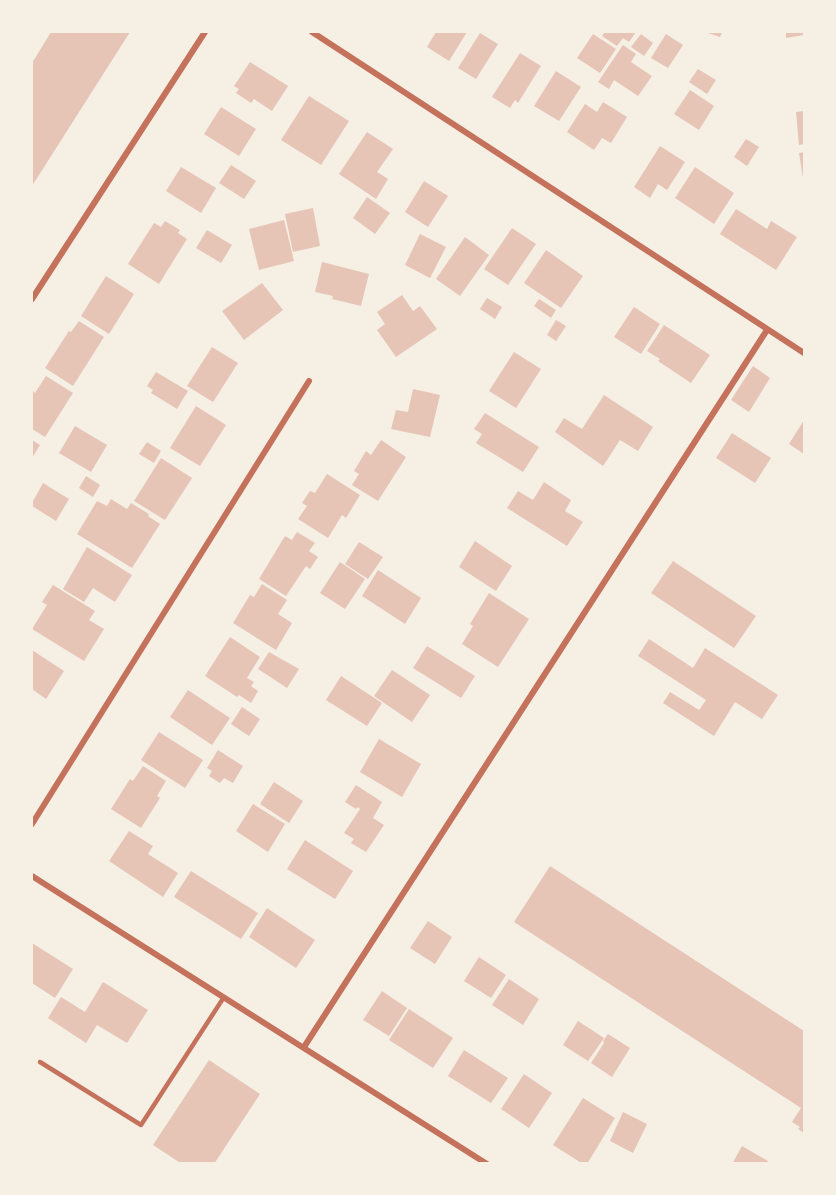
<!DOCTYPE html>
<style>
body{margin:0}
#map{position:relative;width:836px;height:1195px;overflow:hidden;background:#f6efe4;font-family:Ubuntu,sans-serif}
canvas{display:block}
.frame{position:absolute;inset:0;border:33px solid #f6efe4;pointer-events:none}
</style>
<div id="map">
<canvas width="836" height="1195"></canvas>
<div class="frame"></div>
</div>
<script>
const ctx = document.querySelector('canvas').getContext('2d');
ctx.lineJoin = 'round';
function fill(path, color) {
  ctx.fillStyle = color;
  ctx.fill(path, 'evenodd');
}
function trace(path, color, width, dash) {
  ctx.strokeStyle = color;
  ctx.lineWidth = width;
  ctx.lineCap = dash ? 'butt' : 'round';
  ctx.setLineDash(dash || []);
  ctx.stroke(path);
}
const building = new Path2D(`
 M51,32H130L32,186V63Z
 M436,32H467L449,61L427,47Z
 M605,32H636L629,42L623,38L617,46L602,36Z
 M705,32H722L720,37Z
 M786,32H804V35L786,38Z
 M480,33L498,44L476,79L458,68Z
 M593,34L616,49L600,73L577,58Z
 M641,34L653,43L644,56L631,47Z
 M666,34L683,45L668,68L651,58Z
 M623,45L636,54L631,62L652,76L638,96L614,80L609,89L598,82Z
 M520,53L541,66L518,103L515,100L510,108L492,97Z
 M250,62L288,86L272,111L254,99L251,103L236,93L239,89L234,86Z
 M698,69L716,80L707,94L689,82Z
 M556,71L581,87L559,121L534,106Z
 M690,90L714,106L699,130L674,114Z
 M309,96L349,121L321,165L281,140Z
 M603,102L627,117L611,143L602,138L594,150L567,132L585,104L597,112Z
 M221,107L256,129L239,156L204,134Z
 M804,111V144L799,145L796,112Z
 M367,132L393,149L377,172L388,179L376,199L339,174Z
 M746,139L759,147L747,166L734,157Z
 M660,146L685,162L667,190L658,184L650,198L634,187Z
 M804,152V178H803L799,153Z
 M231,165L256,181L244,199L219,183Z
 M181,167L216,188L201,213L166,191Z
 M695,167L734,193L714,224L675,198Z
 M424,181L448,196L428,227L405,212Z
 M367,197L390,213L375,234L353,218Z
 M313,208L320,246L293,252L285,214Z
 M736,209L767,229L771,221L797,237L776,270L720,234Z
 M284,220L294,261L259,270L249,229Z
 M165,221L180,230L178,233L187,239L159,284L128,264L154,223L161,227Z
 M512,228L536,244L508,285L484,269Z
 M207,230L232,245L221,263L196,248Z
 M420,234L446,247L430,278L405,265Z
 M465,237L489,255L460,296L436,279Z
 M546,250L583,276L561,308L524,283Z
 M322,262L369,274L361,306L332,299L333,296L315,292Z
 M106,276L134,294L109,334L81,316Z
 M262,283L283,310L244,340L222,311Z
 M402,295L413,311L420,306L437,329L396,357L377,330L385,324L377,312Z
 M487,298L502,307L495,319L480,309Z
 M539,299L556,310L551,318L534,306Z
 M634,307L660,324L641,354L614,337Z
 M556,320L566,326L556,341L547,335Z
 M79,321L104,337L73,386L45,368L69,331L71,332Z
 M664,325L710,355L691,383L658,361L660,359L647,351Z
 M212,347L238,363L213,402L187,386Z
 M514,352L541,369L516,408L489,391Z
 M753,366L770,378L749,412L731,400Z
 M156,372L188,391L177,409L151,393L153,390L147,386Z
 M46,376L73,393L45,437L32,429V393L33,391L35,393Z
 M413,389L440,395L430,437L391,429L396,410L408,412Z
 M604,395L653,427L638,451L620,440L603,466L555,432L564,418L582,429Z
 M196,406L226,425L200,466L170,448Z
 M485,413L539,447L523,472L476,443L482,434L474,429Z
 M804,420V454L789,444Z
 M75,426L107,445L91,472L59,453Z
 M732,433L771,458L755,483L716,458Z
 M32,440L40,445L32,458Z
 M381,440L406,457L378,501L352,485L359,474L354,471L366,451L371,455Z
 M147,442L161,451L154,463L139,454Z
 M161,458L192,478L165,520L134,501Z
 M327,474L360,495L346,518L342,515L328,538L298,519L307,506L302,503L310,491L315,493Z
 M86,476L100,485L93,497L79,488Z
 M544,482L571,500L565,511L583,522L567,546L507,508L518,491L533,500Z
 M43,483L69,499L56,521L32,506V503Z
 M111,499L127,509L131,503L149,514L148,516L160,524L132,568L77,534L97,501L107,506Z
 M297,532L315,543L309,551L318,557L310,569L306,566L286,596L259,579L285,536L292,540Z
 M475,541L512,566L496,591L459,567Z
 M359,542L383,557L368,579L345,564Z
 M87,547L132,575L115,602L93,588L84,602L63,589Z
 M673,561L756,616L734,648L651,593Z
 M340,562L365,579L345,609L320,593Z
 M378,570L421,598L405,624L362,596Z
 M262,584L287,600L278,614L292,623L276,650L233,623L250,595L254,597Z
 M53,585L95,611L89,620L104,629L84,661L32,629L47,605L42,602Z
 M489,593L529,619L498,667L462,644L473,626L470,624Z
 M230,637L260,657L247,678L254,682L251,686L258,691L251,703L239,695L237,697L205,676Z
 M649,639L693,668L705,648L778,695L762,719L735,702L714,736L663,703L670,692L699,710L706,700L638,656Z
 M427,646L475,676L461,698L413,668Z
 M32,650L64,671L46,699L32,689Z
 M269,652L299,669L287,688L258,669Z
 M392,670L430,695L412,722L374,696Z
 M341,676L382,703L367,726L326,700Z
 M188,690L230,718L212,745L170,717Z
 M242,707L260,719L249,736L231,724Z
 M159,732L203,760L185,788L141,760Z
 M379,739L421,764L402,797L360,772Z
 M218,750L243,766L233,783L224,778L220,783L209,776L212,771L207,768Z
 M143,766L166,781L157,796L160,798L141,828L111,809L130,779L133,781Z
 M274,782L303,801L289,823L260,804Z
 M356,785L382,802L373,818L384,825L366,852L351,843L354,839L344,833L360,809L358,807L356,809L345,802Z
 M253,804L285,824L268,852L236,831Z
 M129,831L153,846L148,854L178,873L163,897L109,861Z
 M305,840L353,871L335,899L287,869Z
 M550,866L804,1031V1133L798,1129L800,1127L792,1122L801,1108L514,922Z
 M191,871L258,913L241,939L174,897Z
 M267,908L315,940L296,968L249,937Z
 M428,921L452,937L435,964L410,948Z
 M32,943L73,969L55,998L32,983Z
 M479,957L506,975L491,998L464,981Z
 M509,979L539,999L523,1025L492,1005Z
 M103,982L148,1010L127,1043L97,1025L86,1043L48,1018L61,997L85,1012Z
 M382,991L407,1008L389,1036L363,1020Z
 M409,1009L453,1038L433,1068L389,1040Z
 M578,1021L604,1038L588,1061L563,1045Z
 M608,1034L630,1048L612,1077L591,1063L604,1043L603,1041Z
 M464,1050L508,1078L491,1103L448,1076Z
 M209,1060L260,1094L214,1164H182L153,1145Z
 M524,1074L552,1093L529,1128L501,1109Z
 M583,1098L615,1118L587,1164H583L553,1145Z
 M623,1112L647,1124L633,1153L610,1141Z
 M742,1146L768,1161L767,1164H732Z`);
const service = new Path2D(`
 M40,1062L141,1125L224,997`);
const minor = new Path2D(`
 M312,32L804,353
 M32,299L205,32
 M32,824L309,381
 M32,876L487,1164
 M304,1047L767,330`);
fill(building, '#e6c5b7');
trace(service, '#c5725c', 4.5);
trace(minor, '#c5725c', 6);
</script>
